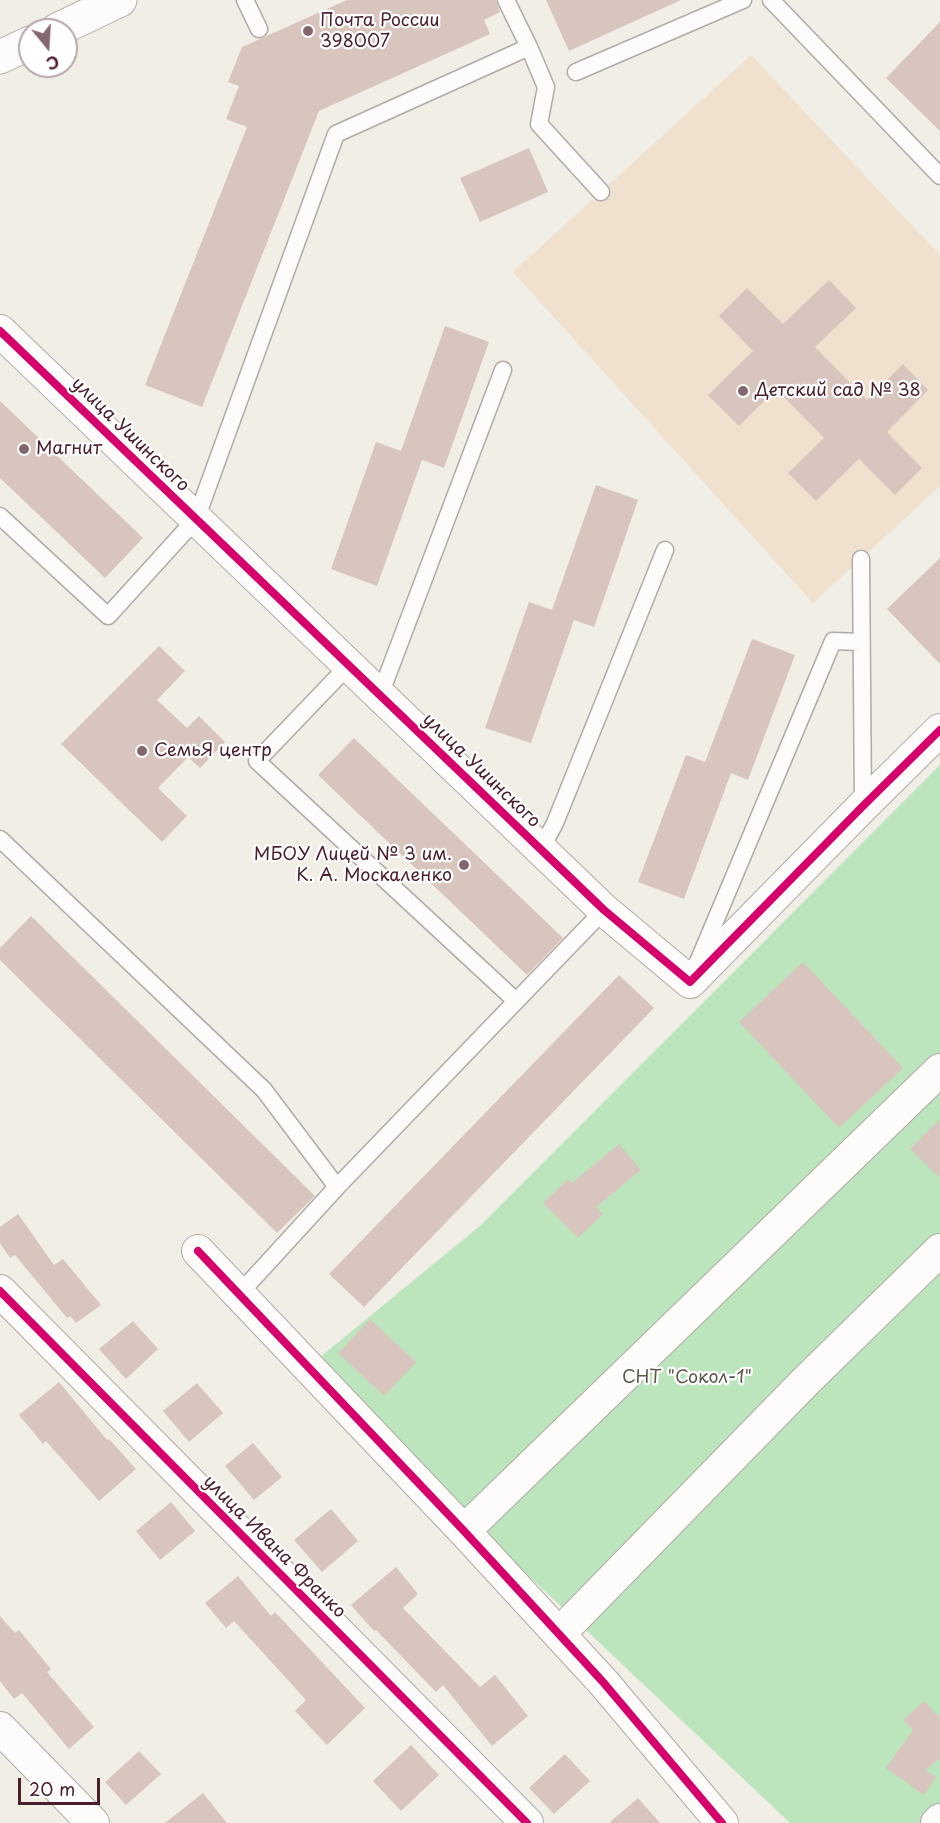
<!DOCTYPE html>
<meta charset="utf-8">
<style>
body{margin:0}
#map{position:relative;width:940px;height:1823px;overflow:hidden;background:#f1eee6;font-family:"Playpen Sans",sans-serif}
canvas{display:block}
.north{position:absolute;left:18px;top:18px;width:60px;height:60px;box-sizing:border-box;background:#fff;border:2px solid #b7a5aa;border-radius:50%;rotate:162deg;font-size:16px;font-weight:700;line-height:24px;text-align:center;color:#4a1f2b}
.north::after{content:'';display:block;margin:auto;width:21px;height:27px;background:#84676c;clip-path:polygon(50% 0,100% 100%,50% 72%,0 100%)}
.scale{position:absolute;left:18px;top:1778px;width:82px;height:27px;box-sizing:border-box;border:3px solid #4a1f2b;border-top:0;padding-left:8px;font-size:18px;line-height:21px;white-space:nowrap;color:#4a1f2b;-webkit-text-stroke:4px #fff;paint-order:stroke}
</style>
<div id="map">
<canvas width="940" height="1823"></canvas>
<div class="north">С</div>
<div class="scale">20 m</div>
</div>
<script>
const ctx = document.querySelector('canvas').getContext('2d');
ctx.lineJoin = 'round';
function fill(path, color) {
  ctx.fillStyle = color;
  ctx.fill(path, 'evenodd');
}
function trace(path, color, width, dash) {
  ctx.strokeStyle = color;
  ctx.lineWidth = width;
  ctx.lineCap = dash ? 'butt' : 'round';
  ctx.setLineDash(dash || []);
  ctx.stroke(path);
}
function write(font, color, halo, rows, align = 'center') {
  ctx.font = font + ' "Playpen Sans",sans-serif';
  ctx.lineWidth = 4.5;
  ctx.setLineDash([]);
  ctx.textBaseline = 'middle';
  ctx.strokeStyle = halo;
  ctx.fillStyle = color;
  for (const [text, x, y, turn = 0] of rows) {
    ctx.save();
    ctx.translate(x, y);
    ctx.rotate((+turn || 0) * Math.PI / 180);
    ctx.textAlign = isNaN(turn) ? turn : align;
    if (halo) ctx.strokeText(text, 0, 0);
    ctx.fillText(text, 0, 0);
    ctx.restore();
  }
}
const built = new Path2D(`
 M751,55L940,255V486L813,603L513,272Z`);
const green = new Path2D(`
 M940,765V1823H790L308,1367L481,1225Z`);
const building = new Path2D(`
 M347,0H496L500,12L484,20L490,34L319,111L202,407L145,385L247,127L226,119L239,86L228,82L242,47Z
 M546,0H681L569,51Z
 M940,22V131L886,78Z
 M529,148L548,192L480,222L460,178Z
 M829,280L856,308L815,347L867,400L903,364L928,390L887,432L922,468L895,495L859,459L816,501L788,473L824,438L776,389L739,426L708,395L753,351L719,316L747,288L783,324Z
 M445,326L489,342L444,468L422,460L377,586L331,569L376,442L401,451Z
 M0,401L143,538L105,578L0,478Z
 M596,485L638,500L594,627L574,620L531,743L485,728L529,602L552,610Z
 M940,558V664L887,609Z
 M752,639L795,655L748,780L731,773L684,899L638,882L686,755L705,762Z
 M159,646L185,671L157,700L187,728L199,716L225,742L200,768L188,757L158,788L187,816L162,842L61,744Z
 M354,738L563,938L527,975L318,775Z
 M31,916L315,1196L277,1233L0,960V948Z
 M803,962L903,1068L839,1128L739,1022Z
 M619,975L654,1008L364,1307L329,1274Z
 M940,1119V1178L910,1149Z
 M619,1144L641,1170L596,1207L603,1214L578,1238L543,1203L568,1179L572,1183Z
 M18,1214L54,1265L63,1259L101,1305L76,1323L70,1316L67,1318L15,1255L10,1258L0,1243V1227Z
 M370,1319L416,1362L384,1396L338,1353Z
 M133,1321L158,1349L126,1379L99,1349Z
 M59,1382L107,1440L109,1439L136,1469L99,1501L46,1441L43,1444L19,1415Z
 M197,1383L223,1413L189,1442L163,1411Z
 M253,1443L282,1477L254,1500L225,1466Z
 M171,1502L195,1531L160,1560L136,1531Z
 M331,1509L358,1541L322,1572L294,1540Z
 M396,1567L418,1594L403,1608L480,1687L495,1675L528,1716L492,1746L443,1685L436,1692L376,1630L374,1631L351,1605Z
 M238,1576L271,1616L275,1612L365,1708L327,1745L295,1711L306,1700L234,1621L226,1628L205,1603Z
 M0,1616L15,1633L19,1630L51,1669L47,1672L94,1727L69,1749L22,1693L14,1699L0,1681Z
 M924,1701L940,1718V1758L926,1770L936,1777L924,1795L886,1768L913,1730L903,1720Z
 M411,1745L439,1775L401,1811L373,1781Z
 M139,1751L161,1774L126,1805L105,1782Z
 M565,1754L590,1781L554,1814L529,1788Z
 M203,1793L227,1823H165Z
 M638,1798L660,1823H609Z`);
const lane = new Path2D(`
 M245,0L259,29
 M771,0L940,176
 M529,47L546,87L539,124L601,192
 M576,72L743,0
 M0,516L108,616L196,519L336,134L529,47L506,0
 M861,559L863,805
 M349,665L257,761L516,1001
 M380,695L503,370
 M0,839L264,1090L337,1187L604,910
 M541,849L555,823L665,550
 M698,962L833,641L861,642
 M239,1294L337,1187`);
const street = new Path2D(`
 M0,331L604,910L690,982L863,806L940,730
 M198,1251L464,1531L603,1682L722,1823
 M0,1291L527,1823
 M464,1531L940,1070
 M559,1634L805,1382L940,1250
 M0,1728L93,1823
 M937,1823L940,1820`);
const secondary = new Path2D(`
 M57,30L120,0
 M0,57L30,43`);
const cycleway = new Path2D(`
 M0,331L604,910L690,982L863,806L940,730
 M198,1251L464,1531L603,1682L722,1823
 M0,1291L527,1823`);
const markers = [
 [308,31,6,"#84676c"],
 [743,391,6,"#84676c"],
 [24,449,6,"#84676c"],
 [142,751,6,"#84676c"],
 [464,865,6,"#84676c"]
];
const poiNames = [
 ["Почта России",320,21],
 ["398007",320,42],
 ["Детский сад № 38",755,391],
 ["Магнит",36,449],
 ["СемьЯ центр",154,751],
 ["МБОУ Лицей № 3 им.",452,855,"right"],
 ["К. А. Москаленко",452,876,"right"]
];
const streetNames = [
 ["улица Ушинского",130,435,44],
 ["улица Ушинского",481,771,44],
 ["улица Ивана Франко",274,1547,45]
];
const parkNames = [
 ["СНТ \"Сокол-1\"",687,1378]
];
fill(built, '#f0e1cf');
fill(green, '#bce5bd');
fill(building, '#d8c6be');
trace(lane, '#b1aaa7', 19);
trace(street, '#b1aaa7', 34);
trace(secondary, '#b1aaa7', 35);
trace(lane, '#fdfcfb', 16);
trace(street, '#fdfcfb', 32);
trace(secondary, '#fdfcfb', 33);
trace(cycleway, '#d6006c', 8);
for (const [x, y, r, color] of markers) {
  const dot = new Path2D();
  dot.arc(x, y, r, 0, 2 * Math.PI);
  ctx.fillStyle = color;
  ctx.fill(dot);
  trace(dot, '#fff', 2);
}
write('18px', '#4a1f2b', '#fff', poiNames, 'left');
write('18px', '#4a1f2b', '#fff', streetNames);
write('18px', '#5f584d', '#fff', parkNames);
</script>
